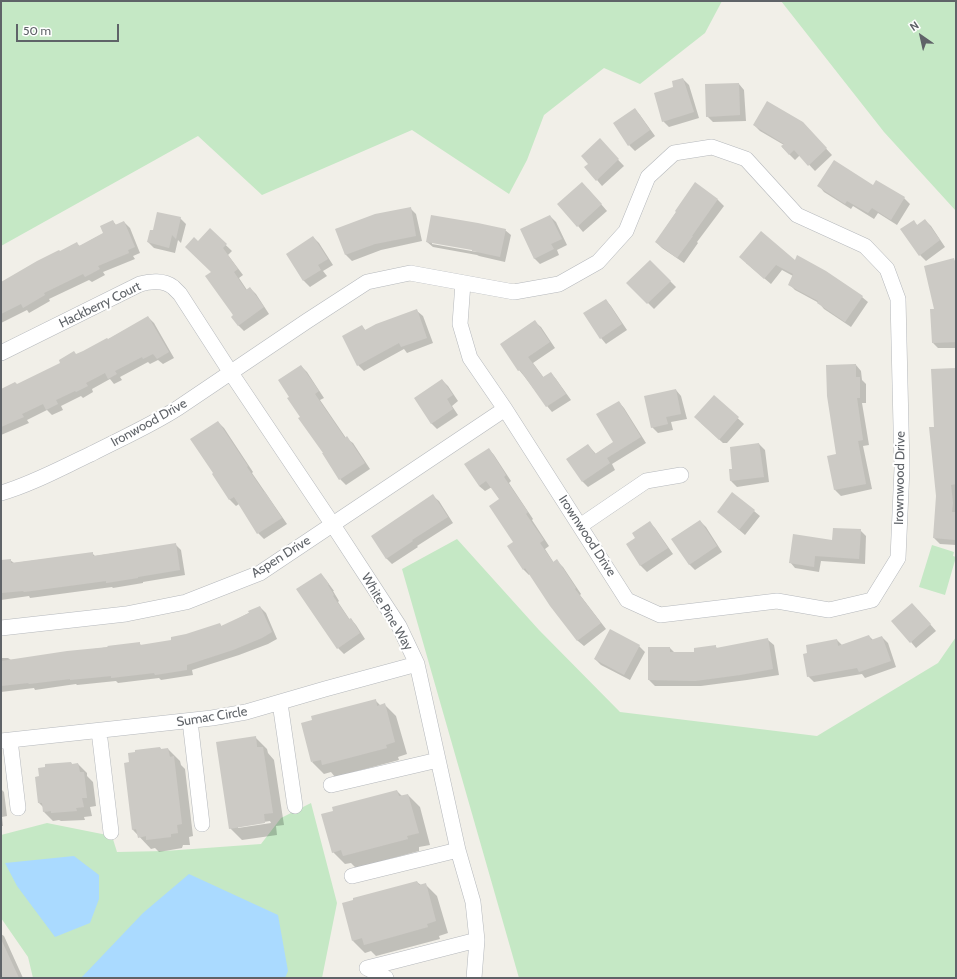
<!DOCTYPE html>
<style>
body{margin:0}
#map{position:relative;width:957px;height:979px;overflow:hidden;background:#f1efe8;font-family:Cabin,sans-serif}
canvas{display:block}
.frame{position:absolute;inset:0;border:2px solid #5f6368;pointer-events:none}
.north{position:absolute;left:901px;top:16px;width:40px;height:40px;-webkit-text-stroke:3px #fff;paint-order:stroke;rotate:326deg;font-size:11px;font-weight:700;line-height:16px;text-align:center;color:#5f6368}
.north::after{content:'';display:block;margin:auto;width:14px;height:18px;background:#5f6368;clip-path:polygon(50% 0,100% 100%,50% 72%,0 100%)}
.scale{position:absolute;left:16px;top:24px;width:103px;height:18px;box-sizing:border-box;border:2px solid #5f6368;border-top:0;padding-left:5px;font-size:12px;line-height:14px;white-space:nowrap;color:#5f6368;-webkit-text-stroke:3px #fff;paint-order:stroke}
</style>
<div id="map">
<canvas width="957" height="979"></canvas>
<div class="frame"></div>
<div class="north">N</div>
<div class="scale">50 m</div>
</div>
<script>
const ctx = document.querySelector('canvas').getContext('2d');
ctx.lineJoin = 'round';
function fill(path, color) {
  ctx.fillStyle = color;
  ctx.fill(path, 'evenodd');
}
function trace(path, color, width, dash) {
  ctx.strokeStyle = color;
  ctx.lineWidth = width;
  ctx.lineCap = dash ? 'butt' : 'round';
  ctx.setLineDash(dash || []);
  ctx.stroke(path);
}
function write(font, color, halo, rows, align = 'center') {
  ctx.font = font + ' Cabin,sans-serif';
  ctx.lineWidth = 4;
  ctx.setLineDash([]);
  ctx.textBaseline = 'middle';
  ctx.strokeStyle = halo;
  ctx.fillStyle = color;
  for (const [text, x, y, turn = 0] of rows) {
    ctx.save();
    ctx.translate(x, y);
    ctx.rotate((+turn || 0) * Math.PI / 180);
    ctx.textAlign = isNaN(turn) ? turn : align;
    if (halo) ctx.strokeText(text, 0, 0);
    ctx.fillText(text, 0, 0);
    ctx.restore();
  }
}
const green = new Path2D(`
 M1,1H722L705,33L640,84L604,68L544,115L527,160L509,194L412,130L262,195L198,136L1,246Z
 M781,1H956V211L884,132Z
 M457,539L539,630L620,712L817,736L938,663L956,637V978H519L402,569Z
 M932,545L954,552L953,556L956,557L945,595L919,587Z
 M311,803L337,903L322,978H33L28,957L1,918V835L47,823L112,836L117,852L165,851L261,844L281,818Z`);
const water = new Path2D(`
 M74,856L99,875V899L90,923L55,937L17,886L5,863Z
 M189,874L278,915L288,971L285,978H81L143,913Z`);
const shadow = new Path2D(`
 M683,79L689,85L699,118L669,127L663,121L675,87Z
 M739,84L744,90L746,121L713,122L707,116Z
 M635,109L640,115L655,136L635,151L629,145Z
 M754,125L808,129L832,155L815,171L800,155L795,160L782,147L784,145L760,131Z
 M605,146L624,166L602,186L597,180Z
 M695,184L718,200L724,206L697,242L698,243L684,263L662,248L656,242Z
 M819,186L873,187L904,198L910,204L897,225L878,213L874,219L853,206L851,209L824,192Z
 M588,189L607,211L583,232L578,226Z
 M410,208L416,214L422,241L381,250L352,261L346,255L336,229Z
 M550,216L556,222L567,245L557,250L559,255L540,264L534,258Z
 M180,218L186,224L181,243L178,240L175,253L154,248L148,242L154,232Z
 M925,220L931,226L945,247L926,261L920,255L913,221L918,226Z
 M113,221L116,225L124,222L130,228L140,253L133,256L135,259L103,272L105,275L92,282L89,280L49,299L50,301L29,313L27,310L1,323V283L77,244L80,246L104,233Z
 M210,230L232,251L228,255L243,275L239,278L247,290L250,288L256,294L269,314L244,331L238,325L198,242Z
 M505,230L511,235L505,262L479,256L477,255L433,247L427,242ZM432,242L477,250V252L432,244Z
 M313,237L319,243L333,265L323,271L327,276L310,287L304,281L287,254Z
 M954,260L956,262V348H938L933,343L936,310Z
 M650,261L676,287L654,309L628,283Z
 M795,261L862,297L868,302L851,327L824,309L819,303L795,290L789,284L793,276L782,270L771,284L746,263Z
 M606,300L611,306L627,330L606,344L601,338Z
 M417,311L423,316L433,343L407,353L404,349L364,371L358,365L362,326L366,331Z
 M148,317L154,323L174,358L163,364L158,360L150,364L148,362L120,377L122,380L114,384L110,379L92,389L93,392L83,398L81,396L61,406L63,410L52,415L47,410L27,420L29,423L1,435V390L18,385L107,340Z
 M535,322L541,327L555,348L533,363L544,378L551,373L556,379L571,400L552,412L547,406L524,376L519,370Z
 M856,365L861,371L862,380L866,384V403H862L869,445L863,446L872,489L841,496L835,490L837,455Z
 M301,366L307,372L324,398L320,400L346,438L353,443L370,469L346,485L340,479L301,417Z
 M956,369V545L940,544L934,538L937,496L935,428Z
 M442,380L448,386L458,401L452,406L458,415L437,429L431,423Z
 M676,390L681,396L687,419L671,422L673,430L658,433L652,427Z
 M714,396L744,424L727,443H723L701,423Z
 M619,402L624,408L646,443L612,464L615,470L588,487L583,482L568,459L588,445L596,454L614,442Z
 M218,422L224,428L253,472L252,473L287,524L264,539L258,533L239,504L236,506L230,500L213,474Z
 M759,444L765,450L769,482L737,487L731,481L730,470L733,469Z
 M489,449L494,455L511,481L509,483L533,519L532,520L549,546L545,549L554,563L557,561L563,567L581,594L580,595L606,629L584,646L578,641L551,605L530,574L529,575L523,569L500,500L492,487L485,491L479,486Z
 M433,496L439,501L453,523L417,546L418,547L392,564L386,558Z
 M754,511L760,516L745,535L724,517Z
 M700,521L706,527L722,552L695,570L689,564Z
 M649,522L655,528L673,554L647,572L641,566L627,544L636,538Z
 M860,530L866,536L865,564L821,561L819,572L795,568L790,562L833,541Z
 M175,544L181,550L185,575L143,582V583L113,588L112,587L30,598L29,596L1,600V561L10,560L14,563L92,553L95,556Z
 M321,574L326,580L334,591H333L339,601L338,602L350,620L351,619L356,625L365,639L344,654L338,648L297,589Z
 M260,607L266,613L277,639L268,644L239,655L192,670L193,675L161,680L159,678L118,683L116,681L77,685L76,684L35,690L34,688L1,692V658H8L11,660L139,643L142,646L172,641L220,624L222,627Z
 M918,610L936,631L916,648L911,642Z
 M869,636L873,640L882,637L888,643L896,667L865,678L862,674L814,682L808,676L837,640L842,645Z
 M768,640L774,645L779,675L747,680L701,686H655L649,680L670,648L675,653H695L715,646L718,649Z
 M639,646L645,652L630,680L601,665L595,659Z
 M375,700L381,706L384,704L396,716L407,754L398,757L399,760L335,777L331,772L324,774L312,762Z
 M255,737L267,749L268,753L274,760L284,825L276,826L277,835L242,840L230,828ZM270,821L271,823L238,828V826Z
 M160,748L162,750L168,749L180,761L181,765L185,769L193,836L189,837L190,845H183L182,848L159,852L155,848L151,849L133,830L130,763Z
 M71,763L73,765L78,764L87,773V776L93,782L96,806L90,807L92,816L84,817L85,820L61,821L59,820L53,821L44,812L43,807L39,803Z
 M1,789L4,792L7,816L2,817L3,826H1Z
 M397,791L402,796L408,795L420,807L430,845L419,847V851L356,868L351,863L345,864L333,852Z
 M417,882L421,885L425,884L437,896L448,933L439,936L440,939L376,956L371,951L365,953L353,941L354,900Z
 M1,934L4,936L23,978H1Z`);
const building = new Path2D(`
 M683,78L694,112L662,122L654,93L673,87L672,81Z
 M739,83L740,115L706,117L705,84Z
 M767,101L803,122L827,148L808,166L794,150L789,155L781,146L784,144L753,125Z
 M635,108L650,130L628,146L613,123Z
 M600,138L619,159L596,181L584,167L588,164L581,156Z
 M834,160L873,185L876,180L905,197L891,220L872,208L868,213L847,201L845,204L817,186Z
 M582,182L602,204L577,227L557,204Z
 M695,182L718,199L692,236H693L677,258L655,242L676,212L675,211Z
 M411,207L416,236L375,244L345,255L335,229L375,214Z
 M157,212L181,217L176,239L172,235L169,248L147,242L150,230H153Z
 M431,215L478,223L506,229L500,257L472,251V250L426,242Z
 M550,215L562,239L551,244L554,249L534,259L520,229Z
 M925,219L940,240L919,256L900,229L914,220L917,225Z
 M113,220L115,225L124,221L135,247L128,250L129,253L98,266L100,269L85,277L83,274L44,293L45,295L23,308L21,304L1,314V282L37,261L59,250L60,251L77,242L79,246L103,233L100,226Z
 M210,228L227,244L223,248L238,269L234,272L246,290L250,287L264,307L238,326L231,317L233,315L205,276L211,272L185,247L194,237L198,241Z
 M761,231L795,260L797,255L826,271L863,296L845,322L817,303L818,301L788,285L793,274L776,265L764,279L739,257Z
 M313,236L328,259L318,265L321,270L303,281L286,254Z
 M954,258L956,266V342L932,343L930,309H934L924,266Z
 M650,260L671,281L647,304L626,283Z
 M606,299L622,324L600,339L583,313Z
 M417,309L427,338L401,347L399,343L357,366L342,336L362,325L365,330L376,324Z
 M148,316L169,352L157,359L153,354L143,359L142,357L115,371L117,374L108,379L105,373L86,383L88,386L76,392L75,391L56,400L58,404L46,410L43,404L22,414L24,417L1,427V389L15,382L17,384L60,363L59,360L74,351L76,354L83,351L107,338L108,339Z
 M535,320L550,342L528,357L543,377L551,372L566,394L546,407L520,370L518,371L500,344Z
 M856,364V377H860V398H857L863,440L858,441L866,484L834,490L827,456L836,454L827,396L826,365Z
 M301,365L319,391L315,394L345,438L347,436L365,463L339,480L322,453H323L298,418L300,417L287,398L289,397L278,380Z
 M956,368V484L951,485L953,503L952,512H956V540L933,538L936,496L929,427H934L931,369Z
 M442,379L453,395L447,399L453,409L431,424L414,398Z
 M676,389L681,414L666,417L668,424L651,428L644,396Z
 M714,395L739,417L719,440L694,417Z
 M619,401L641,437L607,458L610,463L582,482L566,459L588,444L595,454L613,442L596,414Z
 M218,421L248,466L247,467L264,492H265L282,518L257,534L234,497L229,500L212,474L213,473L190,439Z
 M759,443L764,477L730,481L729,469H732L730,447Z
 M489,448L506,475L504,477L528,512L526,514L544,540L540,543L553,562L557,559L576,588L575,589L601,623L577,641L550,606L525,568L523,570L507,546L513,542L489,506L499,499L486,481L479,486L464,464Z
 M732,492L755,510L739,530L717,512Z
 M433,494L448,517L412,540L413,541L386,559L371,536L405,513Z
 M700,520L717,546L689,565L671,539Z
 M650,521L668,548L640,566L626,544L635,538L632,533Z
 M833,528L861,529L859,559L815,556L814,567L789,563L793,534L832,540Z
 M176,543L180,570L138,577V578L106,583V581L24,592L23,591L1,593V560L11,559V563L93,552V556Z
 M321,573L329,584L328,585L334,595L333,596L349,619L351,618L360,633L337,649L296,589Z
 M912,603L931,624L910,643L891,621Z
 M260,606L272,632L262,638L233,650L187,665V670L155,675L154,673L111,678V676L70,680V679L29,684L28,683L1,686V661L67,651L108,647L107,646L140,642V645L171,640V637L186,634L220,623L221,626L249,613L248,611Z
 M610,629L640,645L624,675L594,659Z
 M869,635L871,640L882,636L891,661L859,672L857,668L807,677L803,654L807,653L806,645L837,639L838,646Z
 M768,638L773,669L740,675L695,681L648,680V647H670V652H694V648L716,645V648Z
 M376,699L377,706L385,703L395,742L386,745L387,748L322,765L321,760L311,762L301,723L312,720L311,716Z
 M256,736L257,747H263L273,813L264,814L265,823L229,829L216,742Z
 M160,747L161,749L168,748L170,757L174,756L182,824L177,825L178,833L171,834V837L146,840V836L138,838L136,829L132,830L124,763L129,762L128,753L135,752V750Z
 M71,762L72,764L78,763L80,772H84L87,798H82L84,807L76,808L77,811L51,813V811L43,812L42,803H38L35,777L39,776L38,768L45,767V764Z
 M397,790L399,796L408,794L419,833L407,836L408,839L343,856L341,850L332,853L321,814L333,811L332,807Z
 M417,881L419,885L426,883L436,921L427,924L428,927L364,945L362,938L352,941L342,903L353,900V898Z
 M1,939L19,978H1Z`);
const minor = new Path2D(`
 M1,353L140,284C150,281 164,280 173,287C175,289 178,292 180,294L231,373L333,525L399,626L417,664L458,850L473,902L477,940L474,978
 M1,493C32,484 61,468 91,454C120,439 150,426 178,408L307,321L367,282L410,273L514,292L559,284L598,262L626,231L648,177L674,153L712,147L746,159L797,215L865,246L887,269L898,299L902,468L898,558L872,600L829,610L777,601L660,615L627,600L505,409L470,358L460,324L463,283
 M580,526L646,481L681,475
 M1,628L126,614L186,602L260,573L505,409
 M280,703L295,806
 M190,721L202,824
 M99,731L111,832
 M10,740L18,808
 M1,741L212,718L246,712L325,689L417,664
 M331,785L438,760
 M352,876L458,850
 M386,978L367,968L395,961L477,940`);
const streetNames = [
 ["Hackberry Court",100,305,-26],
 ["Ironwood Drive",149,423,-29],
 ["Irownwood Drive",900,478,-89],
 ["Irownwood Drive",587,536,57],
 ["Aspen Drive",281,557,-32],
 ["White Pine Way",387,612,59],
 ["Sumac Circle",212,717,-9]
];
fill(green, '#c5e8c5');
fill(water, '#aadaff');
fill(shadow, '#0003');
fill(building, '#cccac5');
trace(minor, '#b5b8bc', 16);
trace(minor, '#fff', 15);
write('13px', '#5f6368', '#fff', streetNames);
</script>
